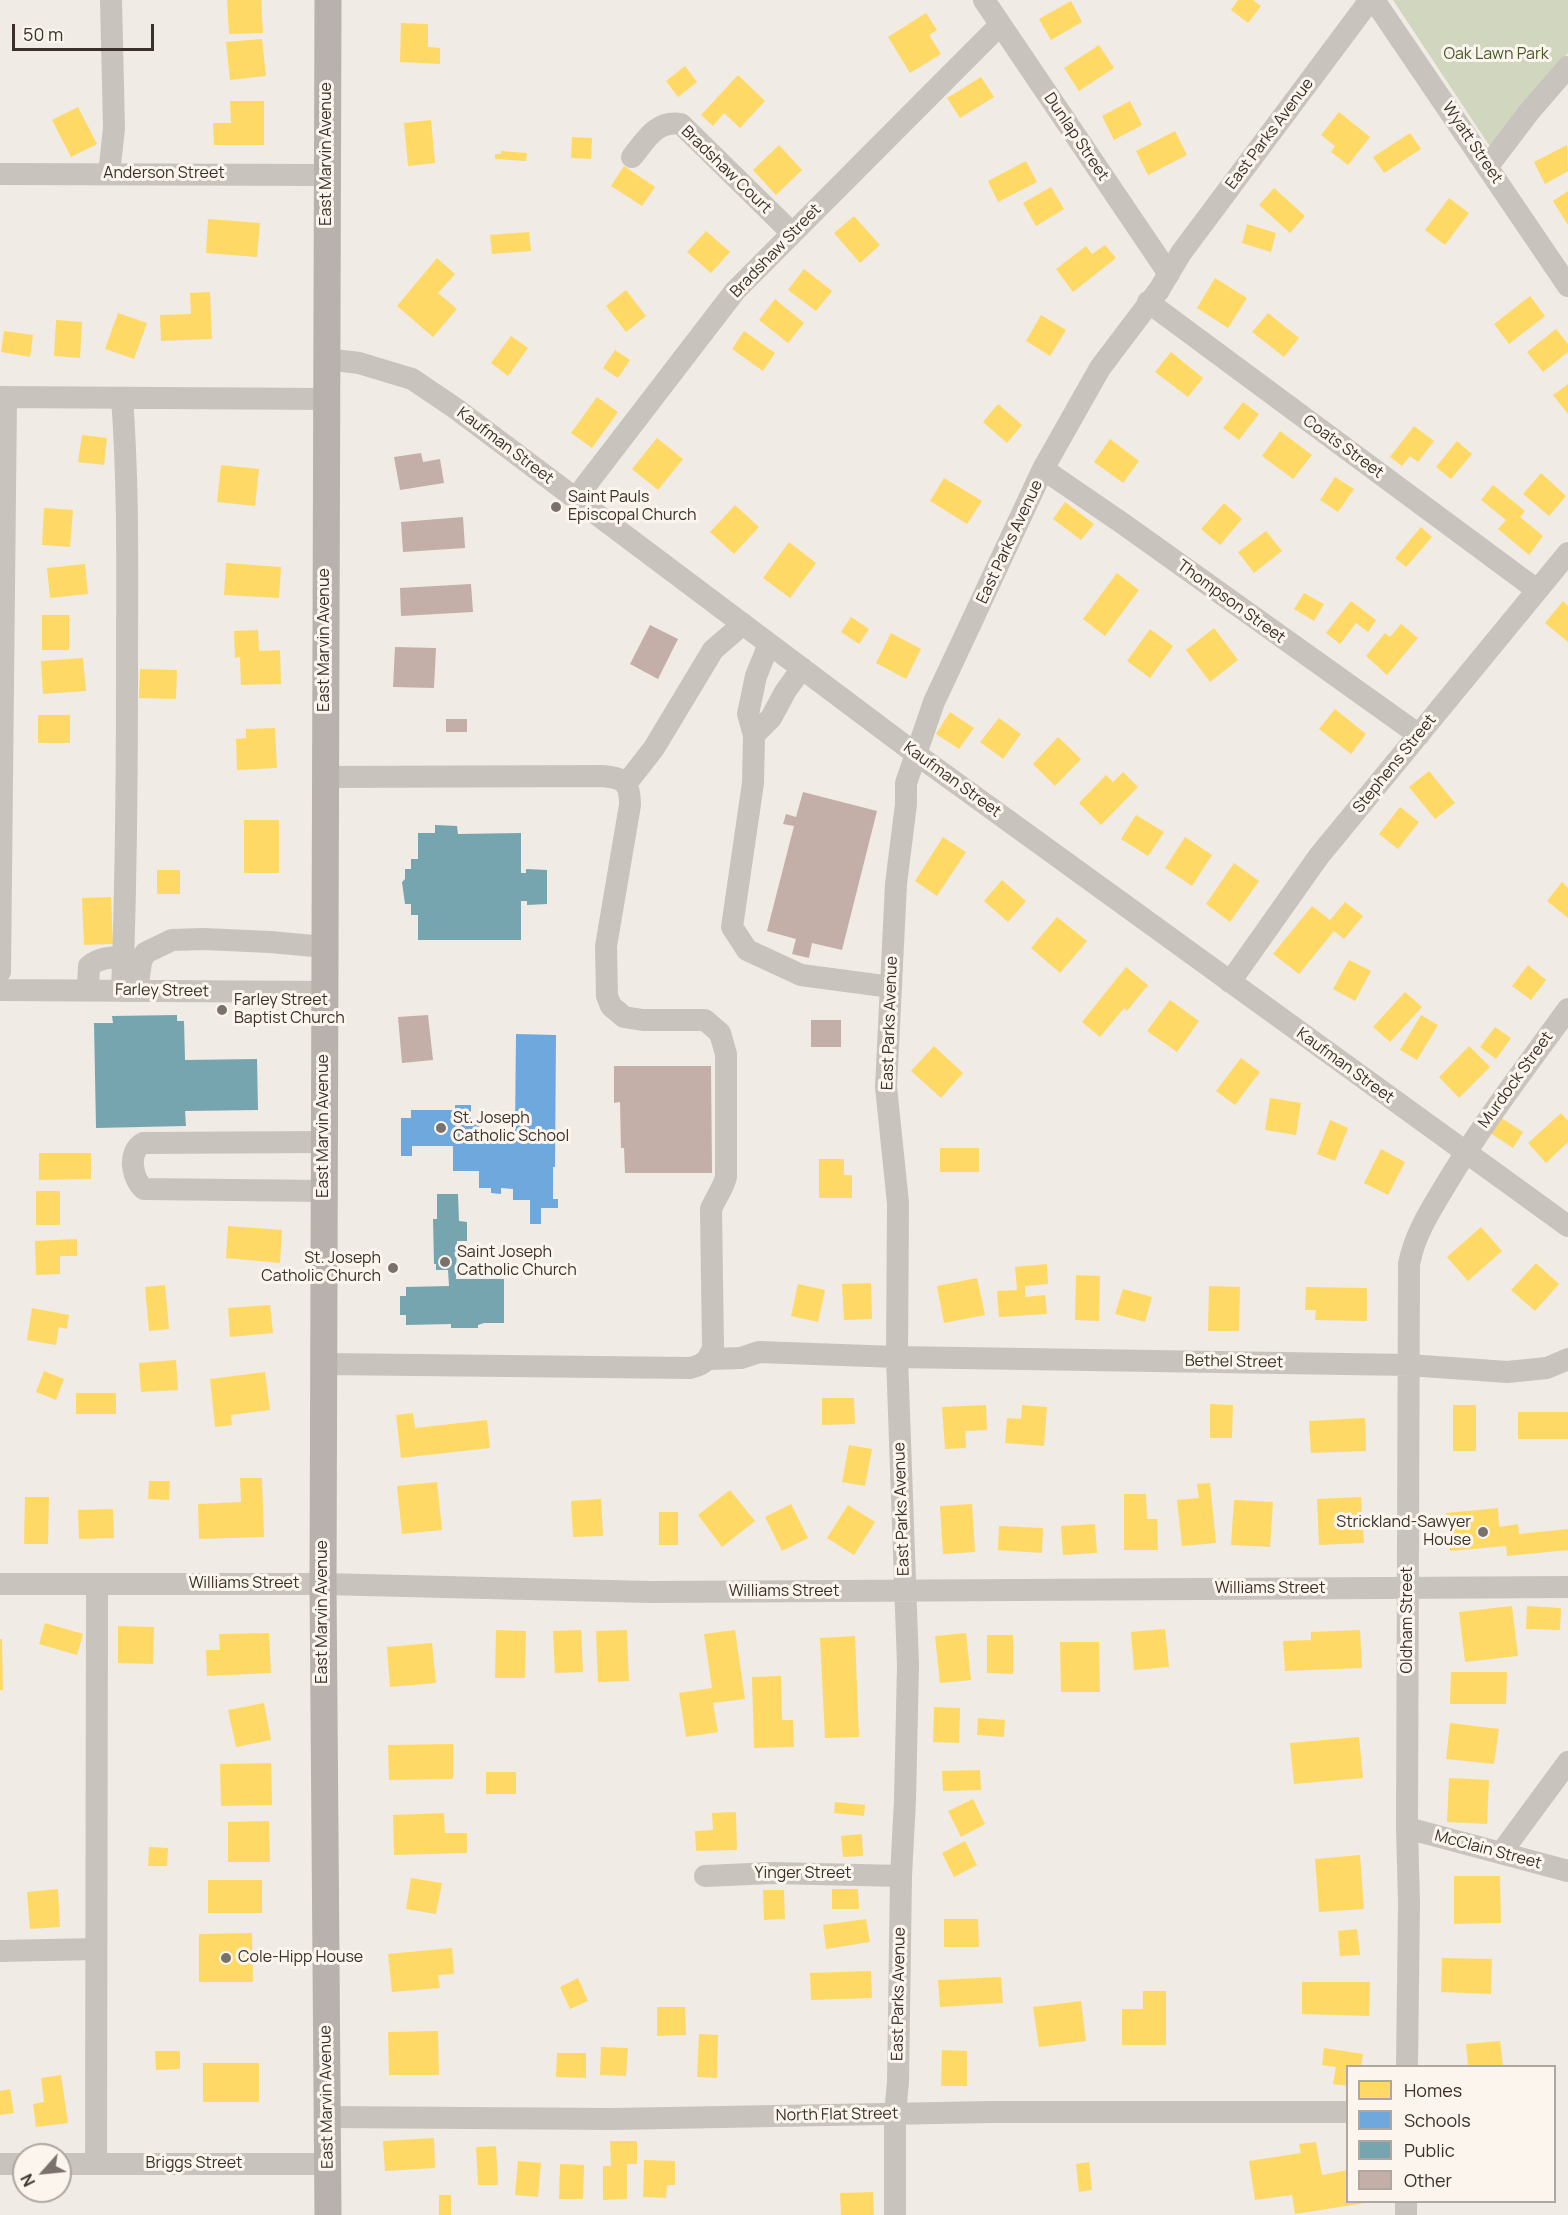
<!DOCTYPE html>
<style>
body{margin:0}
#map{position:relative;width:1568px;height:2215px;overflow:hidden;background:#f0ebe5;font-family:Manrope,sans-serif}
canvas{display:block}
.legend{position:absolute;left:1346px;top:2065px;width:210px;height:138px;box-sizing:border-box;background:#fbf5ee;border:2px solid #aea6a0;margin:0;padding:8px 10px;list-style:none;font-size:18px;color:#3b302b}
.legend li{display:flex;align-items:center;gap:12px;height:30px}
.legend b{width:30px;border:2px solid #aea6a0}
.north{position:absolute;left:12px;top:2143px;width:60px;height:60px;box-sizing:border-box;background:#fbf5ee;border:2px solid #aea6a0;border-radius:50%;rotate:243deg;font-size:16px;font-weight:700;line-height:24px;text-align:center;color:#3b302b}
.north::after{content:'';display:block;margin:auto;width:21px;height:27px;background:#7a716c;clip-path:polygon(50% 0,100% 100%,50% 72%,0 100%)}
.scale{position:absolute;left:12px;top:24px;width:142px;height:27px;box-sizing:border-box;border:3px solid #3b302b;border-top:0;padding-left:8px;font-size:18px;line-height:21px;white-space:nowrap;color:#3b302b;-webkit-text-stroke:4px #fbf5ee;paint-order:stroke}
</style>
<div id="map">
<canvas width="1568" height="2215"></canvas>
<ul class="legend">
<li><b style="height:16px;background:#ffd966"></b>Homes</li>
<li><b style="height:16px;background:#6fa8dc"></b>Schools</li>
<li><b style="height:16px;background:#76a5af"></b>Public</li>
<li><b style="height:16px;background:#c3afa7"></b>Other</li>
</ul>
<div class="north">N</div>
<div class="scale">50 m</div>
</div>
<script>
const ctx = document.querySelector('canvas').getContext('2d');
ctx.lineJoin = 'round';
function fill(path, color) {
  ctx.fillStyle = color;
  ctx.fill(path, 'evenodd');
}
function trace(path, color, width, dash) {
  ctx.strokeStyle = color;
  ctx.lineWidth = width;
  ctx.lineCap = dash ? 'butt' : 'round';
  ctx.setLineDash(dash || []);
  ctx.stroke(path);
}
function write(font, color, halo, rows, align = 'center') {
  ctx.font = font + ' Manrope,sans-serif';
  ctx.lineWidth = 6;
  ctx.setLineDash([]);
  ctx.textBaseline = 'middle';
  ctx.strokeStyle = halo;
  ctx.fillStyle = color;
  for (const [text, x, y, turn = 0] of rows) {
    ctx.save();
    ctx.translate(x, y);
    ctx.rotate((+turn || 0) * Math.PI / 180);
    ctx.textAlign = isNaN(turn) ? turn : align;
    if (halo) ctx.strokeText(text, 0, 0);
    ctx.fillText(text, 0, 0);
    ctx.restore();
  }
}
const green = new Path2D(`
 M1393,0H1568V53L1501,143L1494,147L1489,145Z`);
const homes = new Path2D(`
 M227,0H261L263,33L229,34Z
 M1238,0H1253L1261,6L1248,23L1231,10Z
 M1071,1L1082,22L1051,40L1039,19Z
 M926,13L937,30L929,35L941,54L910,73L888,37Z
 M401,23L428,24V47L440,48V64L400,62Z
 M262,39L266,76L230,80L226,42Z
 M1099,45L1114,68L1079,91L1064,68Z
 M685,66L697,82L678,97L666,81Z
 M738,75L765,101L740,128L724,113L713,126L701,115Z
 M981,77L994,97L960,118L947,98Z
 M230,101H264V145H214L213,123H231Z
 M1130,101L1142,125L1114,140L1102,116Z
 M78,107L97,144L71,157L52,120Z
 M1339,112L1370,137L1348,165L1331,152L1335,146L1321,135Z
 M431,120L435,163L408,166L404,123Z
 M1175,131L1187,155L1148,175L1136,151Z
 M1410,133L1421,149L1384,173L1373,157Z
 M572,137L592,138L591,159L571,158Z
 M779,145L802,170L776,195L753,170Z
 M1567,145L1568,171L1545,184L1534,162Z
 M501,151L527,153L526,161L495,159V154H501Z
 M1026,161L1037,182L998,202L988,181Z
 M624,166L655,187L642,206L611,186Z
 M1051,187L1064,209L1036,226L1023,203Z
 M1274,188L1305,216L1290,233L1259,205Z
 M1568,191V225L1553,201Z
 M1449,198L1469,213L1445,245L1425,230Z
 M854,216L880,245L860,263L834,233Z
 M208,219L260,223L257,257L206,253Z
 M1247,224L1276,233L1271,252L1242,243Z
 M706,231L730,252L711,273L687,252Z
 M529,232L531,251L492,254L490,235Z
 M1105,245L1116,258L1073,292L1056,269L1086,246L1092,254Z
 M437,258L455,274L438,293L457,309L433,337L397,306Z
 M804,269L832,291L816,311L788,290Z
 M1215,278L1247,298L1228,328L1197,308Z
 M626,290L646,316L626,332L606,306Z
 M210,292L212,339L161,341L160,315L191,314L190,293Z
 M1530,296L1545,316L1509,344L1494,324Z
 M775,299L804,323L788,343L759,320Z
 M118,313L147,323L134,359L105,349Z
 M1268,313L1299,338L1284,357L1252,332Z
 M1041,315L1066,330L1050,356L1026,341Z
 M56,320L82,322L80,358L54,356Z
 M1556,329L1568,344V352L1543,372L1527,352Z
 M4,331L33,335L30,357L1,352Z
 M744,331L775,353L763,371L732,349Z
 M511,336L528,348L508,376L491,363Z
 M615,350L630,360L618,378L603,368Z
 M1171,352L1203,378L1188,397L1155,372Z
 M1568,384V414L1553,395Z
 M597,397L618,412L592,448L571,433Z
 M1243,402L1259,414L1239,440L1223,428Z
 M998,404L1022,425L1007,443L983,422Z
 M1414,426L1434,441L1418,462L1410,456L1402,466L1390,457Z
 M1280,431L1312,455L1293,479L1262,456Z
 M82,435L107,438L104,465L78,462Z
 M657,438L683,459L658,490L632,469Z
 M1110,439L1139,461L1123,483L1094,462Z
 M1457,441L1472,454L1451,479L1436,467Z
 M221,465L259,469L255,506L217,502Z
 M1541,473L1566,496L1549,516L1523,494Z
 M1335,477L1354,489L1338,512L1320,500Z
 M944,478L982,501L967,524L930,501Z
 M1493,485L1525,511L1520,517L1543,536L1529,555L1498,529L1506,520L1481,500Z
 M1065,502L1094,524L1081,540L1053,519Z
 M1224,503L1242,519L1220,545L1201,529Z
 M735,505L759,527L734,554L710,532Z
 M44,508L73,510L70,547L42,545Z
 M1421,527L1432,537L1406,567L1395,558Z
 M1266,531L1282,551L1254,573L1238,552Z
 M789,542L816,563L790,598L763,578Z
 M226,563L281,567L279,598L224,595Z
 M85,564L88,594L50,598L47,568Z
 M1117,573L1139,590L1105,636L1083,619Z
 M1304,593L1324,604L1314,621L1294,609Z
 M1351,601L1376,620L1368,632L1356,623L1340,644L1326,633Z
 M1563,601L1568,606V642L1545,623Z
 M42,615H69V650H42Z
 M851,617L869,629L859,644L841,632Z
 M1401,624L1418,638L1387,675L1366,656L1385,633L1390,637Z
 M1214,628L1238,660L1210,682L1186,650Z
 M1150,629L1173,646L1150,678L1127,661Z
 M258,630L259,651L280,650L281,684L241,685L240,657L235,658L234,631Z
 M891,633L921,649L906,679L876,663Z
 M83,658L86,691L43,694L41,661Z
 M140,669L177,670L176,699L139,698Z
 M1335,709L1366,734L1351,754L1319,729Z
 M950,712L974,728L959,749L936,734Z
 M38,715H70V743H38Z
 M999,718L1021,734L1003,759L980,742Z
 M275,728L277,768L237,770L236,739L246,738V729Z
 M1058,737L1081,759L1055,786L1033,764Z
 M1429,771L1455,803L1435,819L1409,787Z
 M1123,772L1138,787L1101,825L1079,803L1106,775L1113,782Z
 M1400,807L1419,822L1398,849L1379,834Z
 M1136,815L1164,832L1148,856L1121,839Z
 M244,820H279V873H244Z
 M943,837L966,852L937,896L915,881Z
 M1185,837L1212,855L1192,886L1165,868Z
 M1234,863L1259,881L1230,922L1206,904Z
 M157,870H180V894H157Z
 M1002,880L1026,901L1008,922L984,901Z
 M1562,882L1568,888V918L1547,901Z
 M111,897L113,944L84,945L82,898Z
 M1345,902L1363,916L1344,939L1334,931L1299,974L1273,954L1312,906L1330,920Z
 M1057,917L1087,941L1060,973L1031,948Z
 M1349,960L1371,971L1355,1001L1333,989Z
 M1528,965L1546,980L1531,1000L1512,986Z
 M1126,967L1148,985L1127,1011L1124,1008L1100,1037L1082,1022Z
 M1405,992L1422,1007L1390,1042L1373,1027Z
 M1170,1000L1199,1021L1177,1052L1147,1031Z
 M1421,1015L1438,1025L1417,1060L1400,1050Z
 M1495,1027L1511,1038L1496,1059L1480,1047Z
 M934,1046L963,1073L941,1098L911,1071Z
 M1469,1046L1490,1067L1459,1098L1439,1077Z
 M1241,1058L1260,1072L1235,1105L1216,1091Z
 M1270,1098L1301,1103L1296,1135L1265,1130Z
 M1561,1113L1568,1121V1142L1546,1163L1528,1143Z
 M1500,1117L1523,1132L1513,1148L1490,1133Z
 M1330,1120L1348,1128L1335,1161L1317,1154Z
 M940,1148H979V1172H940Z
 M1381,1149L1405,1162L1388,1195L1364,1183Z
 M39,1153H91V1179L39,1180Z
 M819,1159H844V1175H852V1198H819Z
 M36,1191H60V1225H36Z
 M228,1226L282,1230L280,1263L226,1258Z
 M1481,1227L1502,1251L1468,1281L1447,1257Z
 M77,1239V1256H60V1274L36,1275L35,1241Z
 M1536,1263L1559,1284L1535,1311L1511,1290Z
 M1047,1264L1048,1284L1025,1286V1297L1045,1295L1047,1314L999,1317L997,1291L1017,1290L1015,1267Z
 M1076,1275L1100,1276L1099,1321L1075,1320Z
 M977,1278L985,1315L944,1323L937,1286Z
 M871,1283L872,1319L844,1320L842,1284Z
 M798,1284L825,1290L818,1322L791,1316Z
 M165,1285L169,1329L149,1331L145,1287Z
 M1209,1286L1240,1287L1239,1331H1208Z
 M1306,1287L1367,1288V1321L1315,1320L1316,1310H1305Z
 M1123,1289L1152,1297L1145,1322L1115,1314Z
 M270,1305L273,1333L230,1337L228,1308Z
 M32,1308L69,1315L67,1329L59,1327L56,1345L27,1340Z
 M176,1360L178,1390L141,1392L139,1363Z
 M44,1371L64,1379L56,1400L36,1392Z
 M265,1372L270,1410L231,1415L232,1425L215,1427L210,1379Z
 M76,1393H116V1414H76Z
 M822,1398H854L855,1424L822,1425Z
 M1210,1404L1233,1405L1232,1438H1210Z
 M986,1405L987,1430L965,1431L966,1448L945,1449L942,1407Z
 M1022,1405L1047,1407L1044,1446L1005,1443L1007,1418L1021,1419Z
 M1453,1405H1476V1451H1453Z
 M1518,1412H1568V1439H1518Z
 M413,1413L415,1428L487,1420L490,1448L401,1458L396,1415Z
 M1365,1418L1366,1451L1311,1453L1309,1421Z
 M849,1445L872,1449L865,1486L842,1482Z
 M240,1478H262L264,1537L199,1539L198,1504L241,1502Z
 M149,1481H170L169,1500L148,1499Z
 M437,1482L442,1530L402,1534L397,1486Z
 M1210,1483L1216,1543L1182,1546L1177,1500L1199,1498L1197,1484Z
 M730,1490L755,1521L722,1547L698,1515Z
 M1124,1494H1146L1147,1519H1157L1158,1550H1124Z
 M25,1497H49L48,1544H24Z
 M1361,1497L1364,1543L1319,1545L1317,1499Z
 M601,1499L603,1536L573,1537L571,1501Z
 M1234,1500L1273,1502L1270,1547L1231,1545Z
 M791,1504L808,1538L782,1551L765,1517Z
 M972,1504L975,1552L943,1554L940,1506Z
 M848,1505L875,1522L854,1555L827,1538Z
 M1498,1508L1499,1527L1518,1524L1519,1534L1568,1529V1550L1507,1556L1506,1546L1450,1551L1446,1513Z
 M113,1509L114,1538L79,1539L78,1510Z
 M659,1512H678V1545H659Z
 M1095,1524L1097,1553L1063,1555L1061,1526Z
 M999,1526L1043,1528L1042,1553L998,1550Z
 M1512,1606L1518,1656L1465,1662L1459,1612Z
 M1527,1606L1561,1608L1560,1630L1526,1629Z
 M45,1623L83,1634L77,1655L39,1644Z
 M118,1626L154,1627L153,1664L118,1663Z
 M1165,1629L1169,1667L1134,1670L1131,1632Z
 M496,1630L526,1631L525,1678H495Z
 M581,1630L583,1672L555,1673L553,1631Z
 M627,1630L629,1681L598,1682L596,1631Z
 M735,1630L745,1699L713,1703L718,1732L686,1737L679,1693L712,1688L704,1634Z
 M1360,1630L1362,1668L1285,1671L1283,1641L1311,1640V1632Z
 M269,1633L271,1673L207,1676L206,1650H220L219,1634Z
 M966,1633L971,1680L940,1683L935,1636Z
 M987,1635H1013V1674L987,1673Z
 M855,1636L859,1737L825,1738L820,1638Z
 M0,1639H2L3,1690H0Z
 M1060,1642H1099L1100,1692H1061Z
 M432,1643L436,1683L390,1687L387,1647Z
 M1451,1672H1507L1506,1704H1450Z
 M781,1676L782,1720H793L794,1747L754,1748L752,1677Z
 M264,1703L271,1740L236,1747L228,1710Z
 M934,1707L960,1708L959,1743L933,1742Z
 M978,1718L1005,1720L1004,1737L977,1735Z
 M1450,1723L1499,1729L1494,1764L1446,1759Z
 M1359,1737L1363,1778L1294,1784L1290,1743Z
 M453,1744V1779L389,1780L388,1745Z
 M271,1763L272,1805L221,1806L220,1764Z
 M980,1770L981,1790L943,1791L942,1771Z
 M486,1772H516V1794H486Z
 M1449,1778L1489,1780L1487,1824L1447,1822Z
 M973,1799L985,1824L961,1837L948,1811Z
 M835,1802L865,1805L864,1816L834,1813Z
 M736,1812L737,1850L696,1851L695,1831L713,1830L712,1813Z
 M444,1813L445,1833H467V1853L394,1855L393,1815Z
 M269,1821L270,1862H228V1822Z
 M862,1834L863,1856L843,1857L841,1836Z
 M965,1841L977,1865L954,1877L942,1853Z
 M149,1847L168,1848L167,1866H148Z
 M1360,1855L1364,1909L1319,1912L1315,1859Z
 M1454,1876H1500L1501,1923L1454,1924Z
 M411,1878L442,1883L436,1914L406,1909Z
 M208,1880H262V1913H208Z
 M58,1889L60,1927L30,1929L27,1892Z
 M832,1889H858L859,1909H832Z
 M763,1890H784L785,1919L764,1920Z
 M866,1919L870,1942L826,1949L823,1925Z
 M944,1919H978L979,1947H944Z
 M1357,1929L1360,1955L1340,1956L1338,1931Z
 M252,1933L253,1982H199V1934Z
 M452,1948L454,1974L438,1975L440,1988L392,1992L388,1954Z
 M1442,1958L1492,1959L1491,1994L1441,1992Z
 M871,1971L872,1998L811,2000L810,1973Z
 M1001,1977L1003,2003L940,2007L938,1980Z
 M578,1978L588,2001L570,2009L560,1987Z
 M1302,1982H1370L1369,2016L1302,2014Z
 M1143,1991H1166V2045H1122V2009H1143Z
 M1081,2001L1086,2041L1039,2047L1033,2007Z
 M657,2007H685L686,2035L657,2036Z
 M438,2031L439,2075H389L388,2032Z
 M699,2034L718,2035L717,2078L697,2077Z
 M1500,2041L1503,2066H1468L1466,2044Z
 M601,2047L628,2048L626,2076L600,2075Z
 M1324,2048L1363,2054L1361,2066H1348V2086L1333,2084L1336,2067L1322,2065Z
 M942,2050L967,2051V2086H941Z
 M155,2051H180V2069L156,2070Z
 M557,2053H586V2078L556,2077Z
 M203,2063H259V2102H203Z
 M61,2075L68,2123L36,2127L33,2104L44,2102L41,2078Z
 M10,2089L14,2113L0,2115V2091Z
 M434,2138L435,2168L385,2171L383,2141Z
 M610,2141H637V2164H627V2199L603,2200V2166H611Z
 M1316,2142L1322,2175L1348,2170V2202L1365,2203L1295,2214L1292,2195L1255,2200L1249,2161L1301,2153L1299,2144Z
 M496,2146L498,2185H478L476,2147Z
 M644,2160L675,2161V2185H667L666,2198L643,2197Z
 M518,2161L541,2163L538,2197L515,2195Z
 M1089,2162L1092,2190L1079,2192L1076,2164Z
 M560,2164L584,2165L583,2199H559Z
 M873,2192L874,2215H841L840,2193Z
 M439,2195H451V2215H439Z`);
const schools = new Path2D(`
 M516,1034L556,1035L555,1167H553V1199H558V1208H541V1224H530V1200H513V1189L501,1188V1194L491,1193V1188H479V1171H453V1146H412V1156H401V1118H411V1110H455V1105H471V1124H482V1131H515Z`);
const public = new Path2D(`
 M435,825L457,826L458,834L521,833V873H526V869L547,870V904L527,905V901H521V940H418V915H411V904H405L402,882L405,879V869H411V859H418V833H435Z
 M177,1015V1021H184L185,1060L257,1059L258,1110L185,1111L186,1126L96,1128L94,1023H113L112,1016Z
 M437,1194H458L459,1221L467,1222V1241H457L456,1279H504V1323H484L478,1325V1328H451V1324L406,1325V1315H400V1296H406V1287L449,1286L448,1270H436V1264H434L433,1219H437Z`);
const building = new Path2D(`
 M421,453L423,462L440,459L444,483L400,490L394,457Z
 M463,517L465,548L403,552L401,522Z
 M471,584L473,612L401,616L400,588Z
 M650,625L678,639L658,679L630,664Z
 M395,647L436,648L434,688L393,687Z
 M446,719H467V732H446Z
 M803,792L877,811L842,950L812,943L809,958L792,954L796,939L767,931L794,826L783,824L786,814L796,817Z
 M428,1015L433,1060L402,1063L398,1017Z
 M811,1020H841V1047H811Z
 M614,1066H711L712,1173H625L624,1148H621L620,1102L614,1103Z`);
const minor = new Path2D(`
 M984,0L1169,274
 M1374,0L1568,286
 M632,157C646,140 656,120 681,124L792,233
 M1488,166L1529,112L1568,67
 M0,174L327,175
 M109,174L114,128L111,0
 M1148,302L1537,590
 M326,359L359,363L412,379L455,408L916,754L1568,1226
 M0,397L326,399
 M122,398C129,491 127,583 127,676C127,781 126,886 122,991
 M1043,469L1122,523L1419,735
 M576,498L735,291L1000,25
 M769,644L756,676L748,714L754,735L771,718L785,692L802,668
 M754,735L753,783L732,927L747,950L801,975L891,987
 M626,784L654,748L713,650L743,624
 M0,972L6,398
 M1230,982L1319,856L1568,553
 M88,989L89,966C99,958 110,957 123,957
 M0,990L325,992
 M137,991L141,962L145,953L172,940L204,939L270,942L325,947
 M324,1142L143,1143C127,1152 132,1179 144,1189L324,1191
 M709,1359L741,1358L759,1352L897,1357L1409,1365L1507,1372L1547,1368L1568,1359
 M324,1364L690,1368C703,1365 708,1361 713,1348L711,1209C716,1197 723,1189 726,1177V1054L720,1033L705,1020H643L624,1017L611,1006L607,996L606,946L630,805C630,782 624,778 602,776L324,777
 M0,1584H323L651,1592L1568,1587
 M1407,1828L1568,1871
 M1501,1853L1568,1762
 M705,1876L773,1873L901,1876
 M0,1951L96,1949
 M1407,2066L1409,1903L1407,1828L1409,1264C1415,1234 1430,1211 1445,1186C1482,1124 1526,1067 1568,1009
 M327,2117L613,2119L992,2112H1348
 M0,2164H24
 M60,2164H327
 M96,2164L97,1584
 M895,2215V2114L898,2082L901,1876L905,1800L908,1665L897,1357L898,1203L886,1087L896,884L906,804V783L934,702L1043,469L1100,368L1159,290L1181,253L1370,0
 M1406,2215V2202`);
const major = new Path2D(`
 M328,0L323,1584L328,2215`);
const markers = [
 [556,507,6,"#7a716c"],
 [222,1010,6,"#7a716c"],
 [441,1128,6,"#7a716c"],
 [445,1262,6,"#7a716c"],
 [393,1268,6,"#7a716c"],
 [1483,1532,6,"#7a716c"],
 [226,1958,6,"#7a716c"]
];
const parkNames = [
 ["Oak Lawn Park",1496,55]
];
const streetNames = [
 ["East Parks Avenue",1270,134,-53],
 ["Dunlap Street",1076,137,56],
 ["Wyatt Street",1472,143,56],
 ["East Marvin Avenue",327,154,-90],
 ["Bradshaw Court",726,170,44],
 ["Anderson Street",164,174],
 ["Bradshaw Street",776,251,-46],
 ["Kaufman Street",505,446,37],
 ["Coats Street",1343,447,36],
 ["East Parks Avenue",1010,542,-65],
 ["Thompson Street",1231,602,36],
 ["East Marvin Avenue",325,640,-90],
 ["Stephens Street",1395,764,-51],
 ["Kaufman Street",952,780,36],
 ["Farley Street",162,991,1],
 ["East Parks Avenue",890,1023,-88],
 ["Kaufman Street",1345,1066,36],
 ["Murdock Street",1516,1080,-54],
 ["East Marvin Avenue",324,1126,-90],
 ["Bethel Street",1234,1362,1],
 ["East Parks Avenue",902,1509,-92],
 ["Williams Street",244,1584],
 ["Williams Street",1270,1589],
 ["Williams Street",784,1592],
 ["East Marvin Avenue",323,1612,-90],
 ["Oldham Street",1408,1620,-90],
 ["McClain Street",1488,1850,15],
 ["Yinger Street",803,1874],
 ["East Parks Avenue",899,1994,-89],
 ["East Marvin Avenue",327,2097,-91],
 ["North Flat Street",837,2115,-1],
 ["Briggs Street",194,2164]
];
const poiNames = [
 ["Saint Pauls",568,498],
 ["Episcopal Church",568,516],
 ["Farley Street",234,1001],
 ["Baptist Church",234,1019],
 ["St. Joseph",453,1119],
 ["Catholic School",453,1137],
 ["Saint Joseph",457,1253],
 ["Catholic Church",457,1271],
 ["St. Joseph",381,1259,"right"],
 ["Catholic Church",381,1277,"right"],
 ["Strickland-Sawyer",1471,1523,"right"],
 ["House",1471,1541,"right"],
 ["Cole-Hipp House",238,1958]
];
fill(green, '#d1d6bf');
fill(homes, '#ffd966');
fill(schools, '#6fa8dc');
fill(public, '#76a5af');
fill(building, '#c3afa7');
trace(minor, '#c9c3be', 22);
trace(major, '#b8b1ad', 27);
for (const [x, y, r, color] of markers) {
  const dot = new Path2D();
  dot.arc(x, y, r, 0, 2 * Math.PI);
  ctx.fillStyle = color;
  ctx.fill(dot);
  trace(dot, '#fbf5ee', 2);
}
write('16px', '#4a5a2e', '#fbf5ee', parkNames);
write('16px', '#3b302b', '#fbf5ee', streetNames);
write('16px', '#3b302b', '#fbf5ee', poiNames, 'left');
</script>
